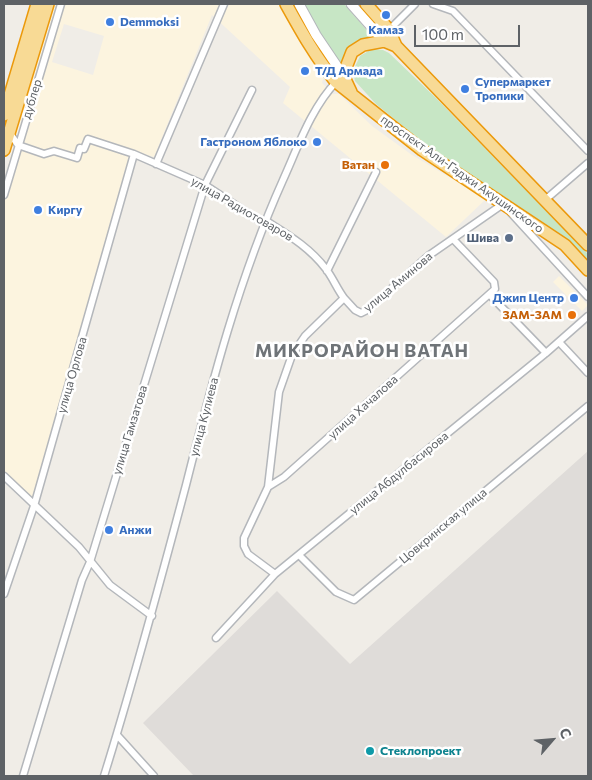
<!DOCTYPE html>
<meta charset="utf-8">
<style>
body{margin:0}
#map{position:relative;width:592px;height:780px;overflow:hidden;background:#f0ede7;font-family:Commissioner,sans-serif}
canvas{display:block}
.frame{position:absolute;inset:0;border:5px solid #5e6266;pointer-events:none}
.north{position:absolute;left:527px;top:715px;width:50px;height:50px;-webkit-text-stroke:4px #fff;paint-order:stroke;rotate:63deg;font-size:14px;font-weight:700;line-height:20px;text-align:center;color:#5e6266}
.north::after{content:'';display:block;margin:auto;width:18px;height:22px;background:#5e6266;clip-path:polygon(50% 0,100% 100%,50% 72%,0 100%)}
.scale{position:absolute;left:414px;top:25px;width:106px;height:22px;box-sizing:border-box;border:2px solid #5e6266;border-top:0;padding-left:6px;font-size:15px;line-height:18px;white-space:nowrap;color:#5e6266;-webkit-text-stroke:4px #fff;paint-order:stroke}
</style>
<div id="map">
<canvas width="592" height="780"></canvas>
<div class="frame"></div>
<div class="north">С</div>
<div class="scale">100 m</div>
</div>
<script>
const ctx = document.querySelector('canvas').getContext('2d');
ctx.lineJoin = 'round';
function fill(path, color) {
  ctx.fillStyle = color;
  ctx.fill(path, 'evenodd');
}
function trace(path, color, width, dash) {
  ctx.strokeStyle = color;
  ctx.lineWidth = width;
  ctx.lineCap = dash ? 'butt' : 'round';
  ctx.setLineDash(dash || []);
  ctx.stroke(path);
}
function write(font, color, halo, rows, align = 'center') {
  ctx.font = font + ' Commissioner,sans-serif';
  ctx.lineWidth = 5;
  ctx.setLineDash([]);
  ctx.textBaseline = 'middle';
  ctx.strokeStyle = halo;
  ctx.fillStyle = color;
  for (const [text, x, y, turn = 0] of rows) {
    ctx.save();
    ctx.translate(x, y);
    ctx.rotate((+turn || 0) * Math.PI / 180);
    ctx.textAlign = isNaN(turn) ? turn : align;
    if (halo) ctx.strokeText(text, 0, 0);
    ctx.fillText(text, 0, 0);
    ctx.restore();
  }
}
const commercial = new Path2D(`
 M53,4H282L324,75L322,83L333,94H339L372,126L412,155L486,199L446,237L283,103L290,87L212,15L154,157L138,152L33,499L4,471V183L24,97ZM64,24L104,36L93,75L52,62Z
 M559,276L588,305L582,311L553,282Z`);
const industrial = new Path2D(`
 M588,451V776H194L143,723L277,591L350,664Z`);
const green = new Path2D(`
 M303,4H344L373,37C353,42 351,48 341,65L318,30Z
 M372,49L383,50L389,53L435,97L588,254V261L565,238L427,146L376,104L355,81L353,71L360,56Z`);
const street = new Path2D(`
 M433,4L453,11L588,151
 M389,30L415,4
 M9,132L18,145L44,154L54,151L77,158L80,148L84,149L88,139L134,154L205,185L263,223L268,222C290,236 310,248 326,269C333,278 337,289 344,298
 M156,164L224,4
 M4,195L61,4
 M545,200L588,163
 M511,213L588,297
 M327,271L376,172
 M490,295L546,353
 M559,342L588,373
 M4,476L79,547L110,585L152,616
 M268,487L284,477L495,289L494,282L453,239
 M299,555L336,592L354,600L588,406
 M275,574L248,554L244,546V538L268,487L279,392L292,355L305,336L344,298L355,310L361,313L367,310L428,256L503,204
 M4,594L34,506L134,154
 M216,638L275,574L546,353L588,316
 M117,735L154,776
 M23,776L82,580L90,562L205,185L252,90
 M104,776C134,680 160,583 186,485C212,382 239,278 283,180C298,147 311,108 337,81`);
const secondary = new Path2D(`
 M299,4L316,35L343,75
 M351,4L384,41`);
const highway = new Path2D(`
 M286,4C301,31 316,58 336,82L422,150L565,245L588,270
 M366,4L389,30L396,46L588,245
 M351,92L343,75L352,52L363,45L384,41L396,46
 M4,115L37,4
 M4,150L48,4`);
const markers = [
 [386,15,5,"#3f7fe0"],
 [110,22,5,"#3f7fe0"],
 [305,71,5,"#3f7fe0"],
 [465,89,5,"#3f7fe0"],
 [317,142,5,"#3f7fe0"],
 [385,165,5,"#e8710a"],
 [38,210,5,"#3f7fe0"],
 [509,238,5,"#5c6f8a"],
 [574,298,5,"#3f7fe0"],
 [572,315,5,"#e8710a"],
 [109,530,5,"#3f7fe0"],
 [370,751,5,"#0f9aa8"]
];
const shopNames = [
 ["Demmoksi",120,22],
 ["Камаз",386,30,"center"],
 ["Т/Д Армада",315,71],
 ["Супермаркет",475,82],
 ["Тропики",475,96],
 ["Гастроном Яблоко",307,142,"right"],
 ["Киргу",48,210],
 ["Джип Центр",564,298,"right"],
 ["Анжи",119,530]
];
const streetNames = [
 ["дублер",32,99,-73],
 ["проспект Али-Гаджи Акушинского",462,174,35],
 ["улица Радиотоваров",242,209,30],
 ["улица Аминова",398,282,-40],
 ["улица Орлова",72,375,-74],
 ["улица Хачалова",363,407,-42],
 ["улица Кулиева",204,417,-75],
 ["улица Гамзатова",130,430,-73],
 ["улица Абдулбасирова",399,473,-39],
 ["Цовкринская улица",443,526,-40]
];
const foodNames = [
 ["Ватан",375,165],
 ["ЗАМ-ЗАМ",562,315]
];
const serviceNames = [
 ["Шива",499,238]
];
const cultureNames = [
 ["Стеклопроект",380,751]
];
const districtNames = [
 ["МИКРОРАЙОН ВАТАН",362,351]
];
fill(commercial, '#fcf4df');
fill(industrial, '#dfdcd9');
fill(green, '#c7e6c5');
trace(street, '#b4b7bb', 9);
trace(secondary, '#b3b6ba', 11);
trace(highway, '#eb990b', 14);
trace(street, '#fff', 6);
trace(secondary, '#fff', 9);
trace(highway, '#f8da95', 11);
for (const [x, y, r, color] of markers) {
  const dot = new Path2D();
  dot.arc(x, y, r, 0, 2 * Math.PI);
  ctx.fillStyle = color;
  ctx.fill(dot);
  trace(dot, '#fff', 2);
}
write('bold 12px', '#366cbe', '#fff', shopNames, 'left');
write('12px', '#5e6266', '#fff', streetNames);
write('bold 12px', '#c56008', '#fff', foodNames, 'right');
write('bold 12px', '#4e5e75', '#fff', serviceNames, 'right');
write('bold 12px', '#0d838f', '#fff', cultureNames, 'left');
ctx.letterSpacing = '1px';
write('bold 18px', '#6f7478', '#fff', districtNames);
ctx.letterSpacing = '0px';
</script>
